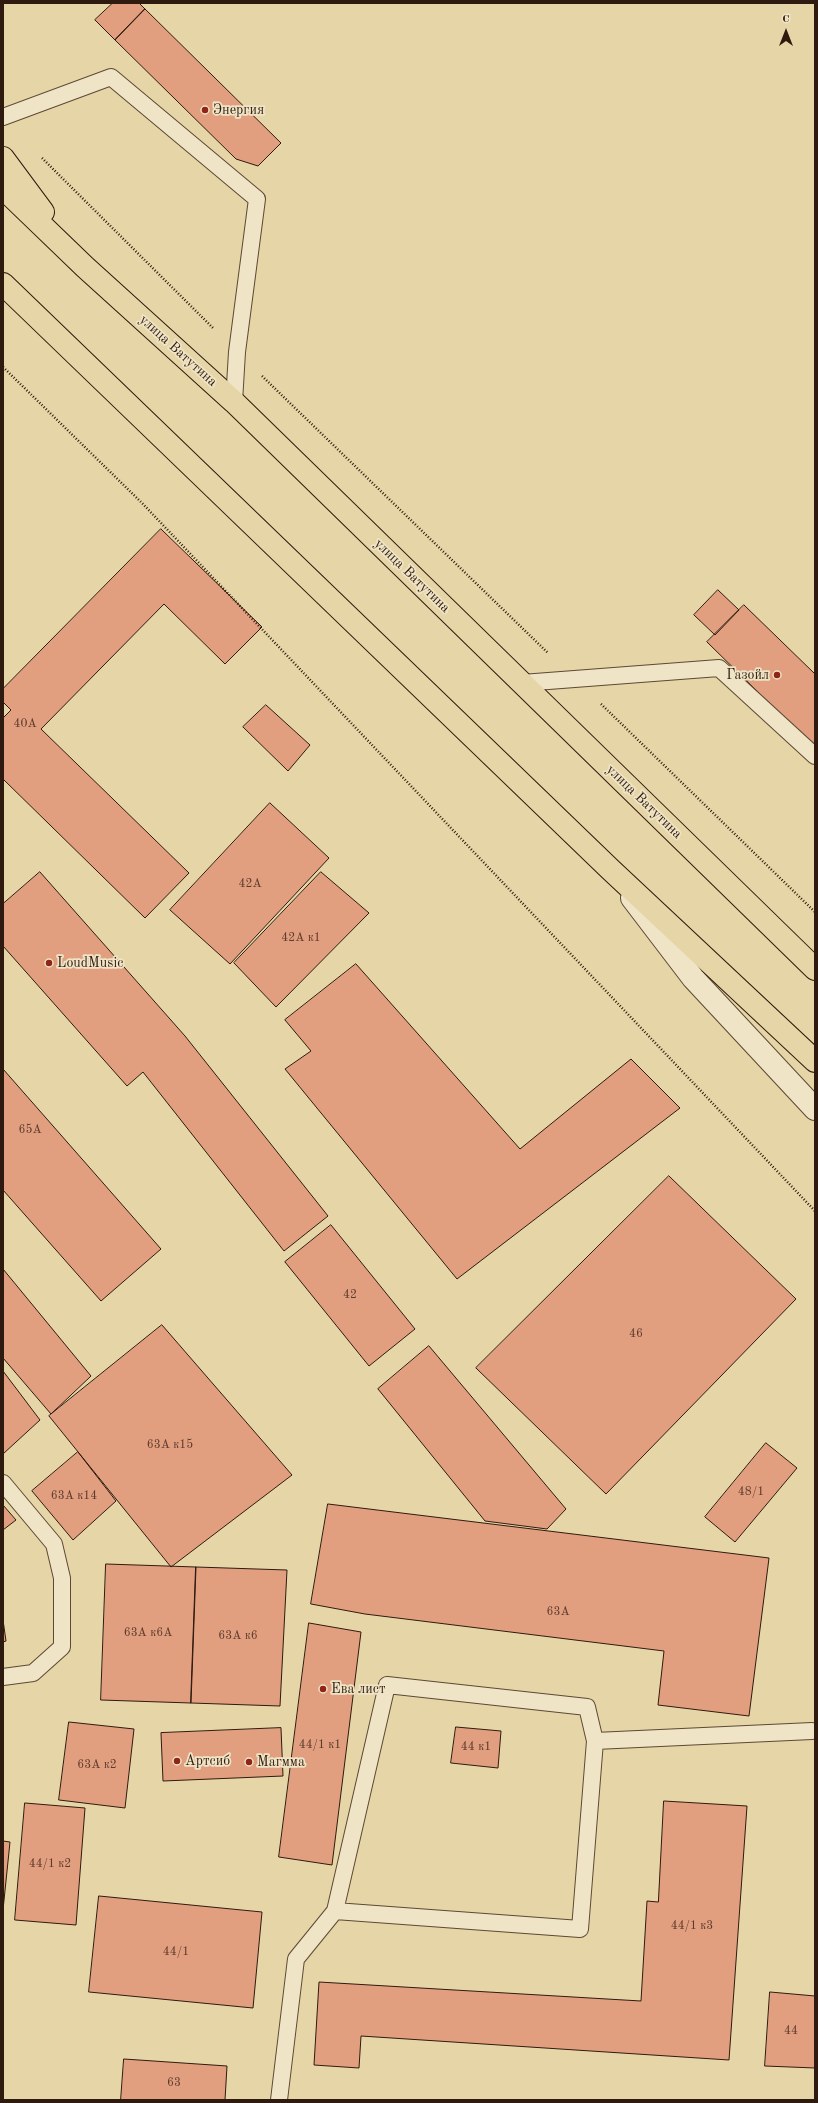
<!DOCTYPE html>
<meta charset="utf-8">
<style>
body{margin:0}
#map{position:relative;width:818px;height:2103px;overflow:hidden;background:#e6d5a6;font-family:"Old Standard TT",serif}
canvas{display:block}
.frame{position:absolute;inset:0;border:4px solid #2f1a0f;pointer-events:none}
.north{position:absolute;left:766px;top:12px;width:40px;height:40px;-webkit-text-stroke:3px #efe4c5;paint-order:stroke;rotate:0deg;font-size:11px;font-weight:700;line-height:16px;text-align:center;color:#2f1a0f}
.north::after{content:'';display:block;margin:auto;width:14px;height:18px;background:#2f1a0f;clip-path:polygon(50% 0,100% 100%,50% 72%,0 100%)}
</style>
<div id="map">
<canvas width="818" height="2103"></canvas>
<div class="frame"></div>
<div class="north">С</div>
</div>
<script>
const ctx = document.querySelector('canvas').getContext('2d');
ctx.lineJoin = 'round';
function fill(path, color) {
  ctx.fillStyle = color;
  ctx.fill(path, 'evenodd');
}
function trace(path, color, width, dash) {
  ctx.strokeStyle = color;
  ctx.lineWidth = width;
  ctx.lineCap = dash ? 'butt' : 'round';
  ctx.setLineDash(dash || []);
  ctx.stroke(path);
}
function write(font, color, halo, rows, align = 'center') {
  ctx.font = font + ' "Old Standard TT",serif';
  ctx.lineWidth = 3.5;
  ctx.setLineDash([]);
  ctx.textBaseline = 'middle';
  ctx.strokeStyle = halo;
  ctx.fillStyle = color;
  for (const [text, x, y, turn = 0] of rows) {
    ctx.save();
    ctx.translate(x, y);
    ctx.rotate((+turn || 0) * Math.PI / 180);
    ctx.textAlign = isNaN(turn) ? turn : align;
    if (halo) ctx.strokeText(text, 0, 0);
    ctx.fillText(text, 0, 0);
    ctx.restore();
  }
}
const building = new Path2D(`
 M113,3H139L145,9L115,40L95,20Z
 M145,9L281,143L258,166L236,159L115,40Z
 M161,529L262,627L225,664L164,604L41,729L189,873L145,918L3,779V718L11,710L3,702V689Z
 M718,590L739,610L715,635L694,615Z
 M744,605L815,674V744L813,746L707,642Z
 M266,705L310,745L288,771L243,727Z
 M270,803L329,858L230,964L170,910Z
 M40,872L185,1036L328,1216L284,1251L143,1072L127,1086L3,946V904Z
 M321,872L369,913L276,1007L234,963Z
 M356,964L520,1149L631,1059L680,1108L457,1279L285,1069L311,1051L285,1020Z
 M3,1069L161,1249L101,1301L3,1190Z
 M669,1176L796,1299L606,1494L476,1368Z
 M331,1225L415,1329L369,1366L285,1262Z
 M3,1269L91,1376L51,1414L3,1358Z
 M162,1325L292,1475L171,1567L49,1416Z
 M429,1346L566,1509L547,1529L485,1521L378,1389Z
 M3,1371L40,1420L3,1454Z
 M766,1443L797,1468L735,1542L705,1517Z
 M78,1452L116,1501L73,1540L32,1491Z
 M328,1504L769,1558L749,1716L658,1705L664,1651L365,1614L311,1604Z
 M3,1505L16,1520L3,1530Z
 M106,1564L196,1567L191,1703L101,1700Z
 M196,1567L287,1570L280,1706L191,1703Z
 M3,1620L6,1641L3,1642Z
 M309,1623L361,1632L332,1865L279,1857Z
 M69,1722L134,1729L125,1808L59,1800Z
 M456,1727L501,1731L498,1768L451,1763Z
 M281,1728L283,1776L163,1781L161,1733Z
 M664,1801L747,1806L729,2060L361,2036L359,2068L314,2065L319,1982L641,2001L647,1901L658,1902Z
 M25,1803L85,1808L76,1925L15,1920Z
 M3,1841L10,1842L3,1910Z
 M99,1896L262,1912L253,2008L89,1992Z
 M770,1992L815,1996V2068L765,2066Z
 M124,2059L227,2066L225,2100H121Z`);
const path = new Path2D(`
 M42,158L213,328
 M3,367L142,503L815,1211
 M262,376L548,653
 M601,704L815,912`);
const service = new Path2D(`
 M3,117L111,77L257,199L237,352L234,402
 M522,683L719,668L815,756
 M3,1483L54,1544L62,1578V1647L33,1673L3,1677
 M335,1911L387,1685L587,1707L595,1741
 M279,2100L296,1959L335,1911L580,1929L595,1741L812,1731`);
const tertiary = new Path2D(`
 M632,898L693,978L815,1109`);
const primary = new Path2D(`
 M3,158L43,212
 M3,188L85,267L234,402L815,969
 M3,284L611,870L815,1061`);
const markers = [
 [205,110,4,"#8f2418"],
 [777,675,4,"#8f2418"],
 [49,963,4,"#8f2418"],
 [323,1689,4,"#8f2418"],
 [177,1761,4,"#8f2418"],
 [249,1762,4,"#8f2418"]
];
const numberNames = [
 ["40А",25,724],
 ["42А",250,884],
 ["42А к1",301,938],
 ["65А",30,1130],
 ["42",350,1295],
 ["46",636,1334],
 ["63А к15",170,1445],
 ["48/1",751,1492],
 ["63А к14",74,1496],
 ["63А",558,1612],
 ["63А к6А",148,1633],
 ["63А к6",238,1636],
 ["44/1 к1",320,1745],
 ["44 к1",476,1747],
 ["63А к2",97,1765],
 ["44/1 к2",50,1864],
 ["44/1 к3",692,1926],
 ["44/1",176,1952],
 ["44",791,2031],
 ["63",174,2083]
];
const poiNames = [
 ["Энергия",213,110],
 ["Газойл",769,675,"right"],
 ["LoudMusic",57,963],
 ["Ева лист",331,1689],
 ["Артсиб",185,1761],
 ["Магмма",257,1762]
];
const streetNames = [
 ["улица Ватутина",178,351,42],
 ["улица Ватутина",412,576,44],
 ["улица Ватутина",644,802,44]
];
fill(building, '#e29f80');
trace(building, '#2f1a0f', 1);
trace(service, '#5d4935', 18);
trace(tertiary, '#5d4935', 24);
trace(primary, '#2f1a0f', 24);
trace(path, '#2f1a0f', 2.5, [1, 2]);
trace(service, '#efe4c5', 16);
trace(tertiary, '#efe4c5', 22);
trace(primary, '#e6d5a6', 22);
for (const [x, y, r, color] of markers) {
  const dot = new Path2D();
  dot.arc(x, y, r, 0, 2 * Math.PI);
  ctx.fillStyle = color;
  ctx.fill(dot);
  trace(dot, '#efe4c5', 1.5);
}
write('12px', '#5c3b2b', null, numberNames);
write('14px', '#2f1a0f', '#efe4c5', poiNames, 'left');
write('14px', '#2f1a0f', '#efe4c5', streetNames);
</script>
